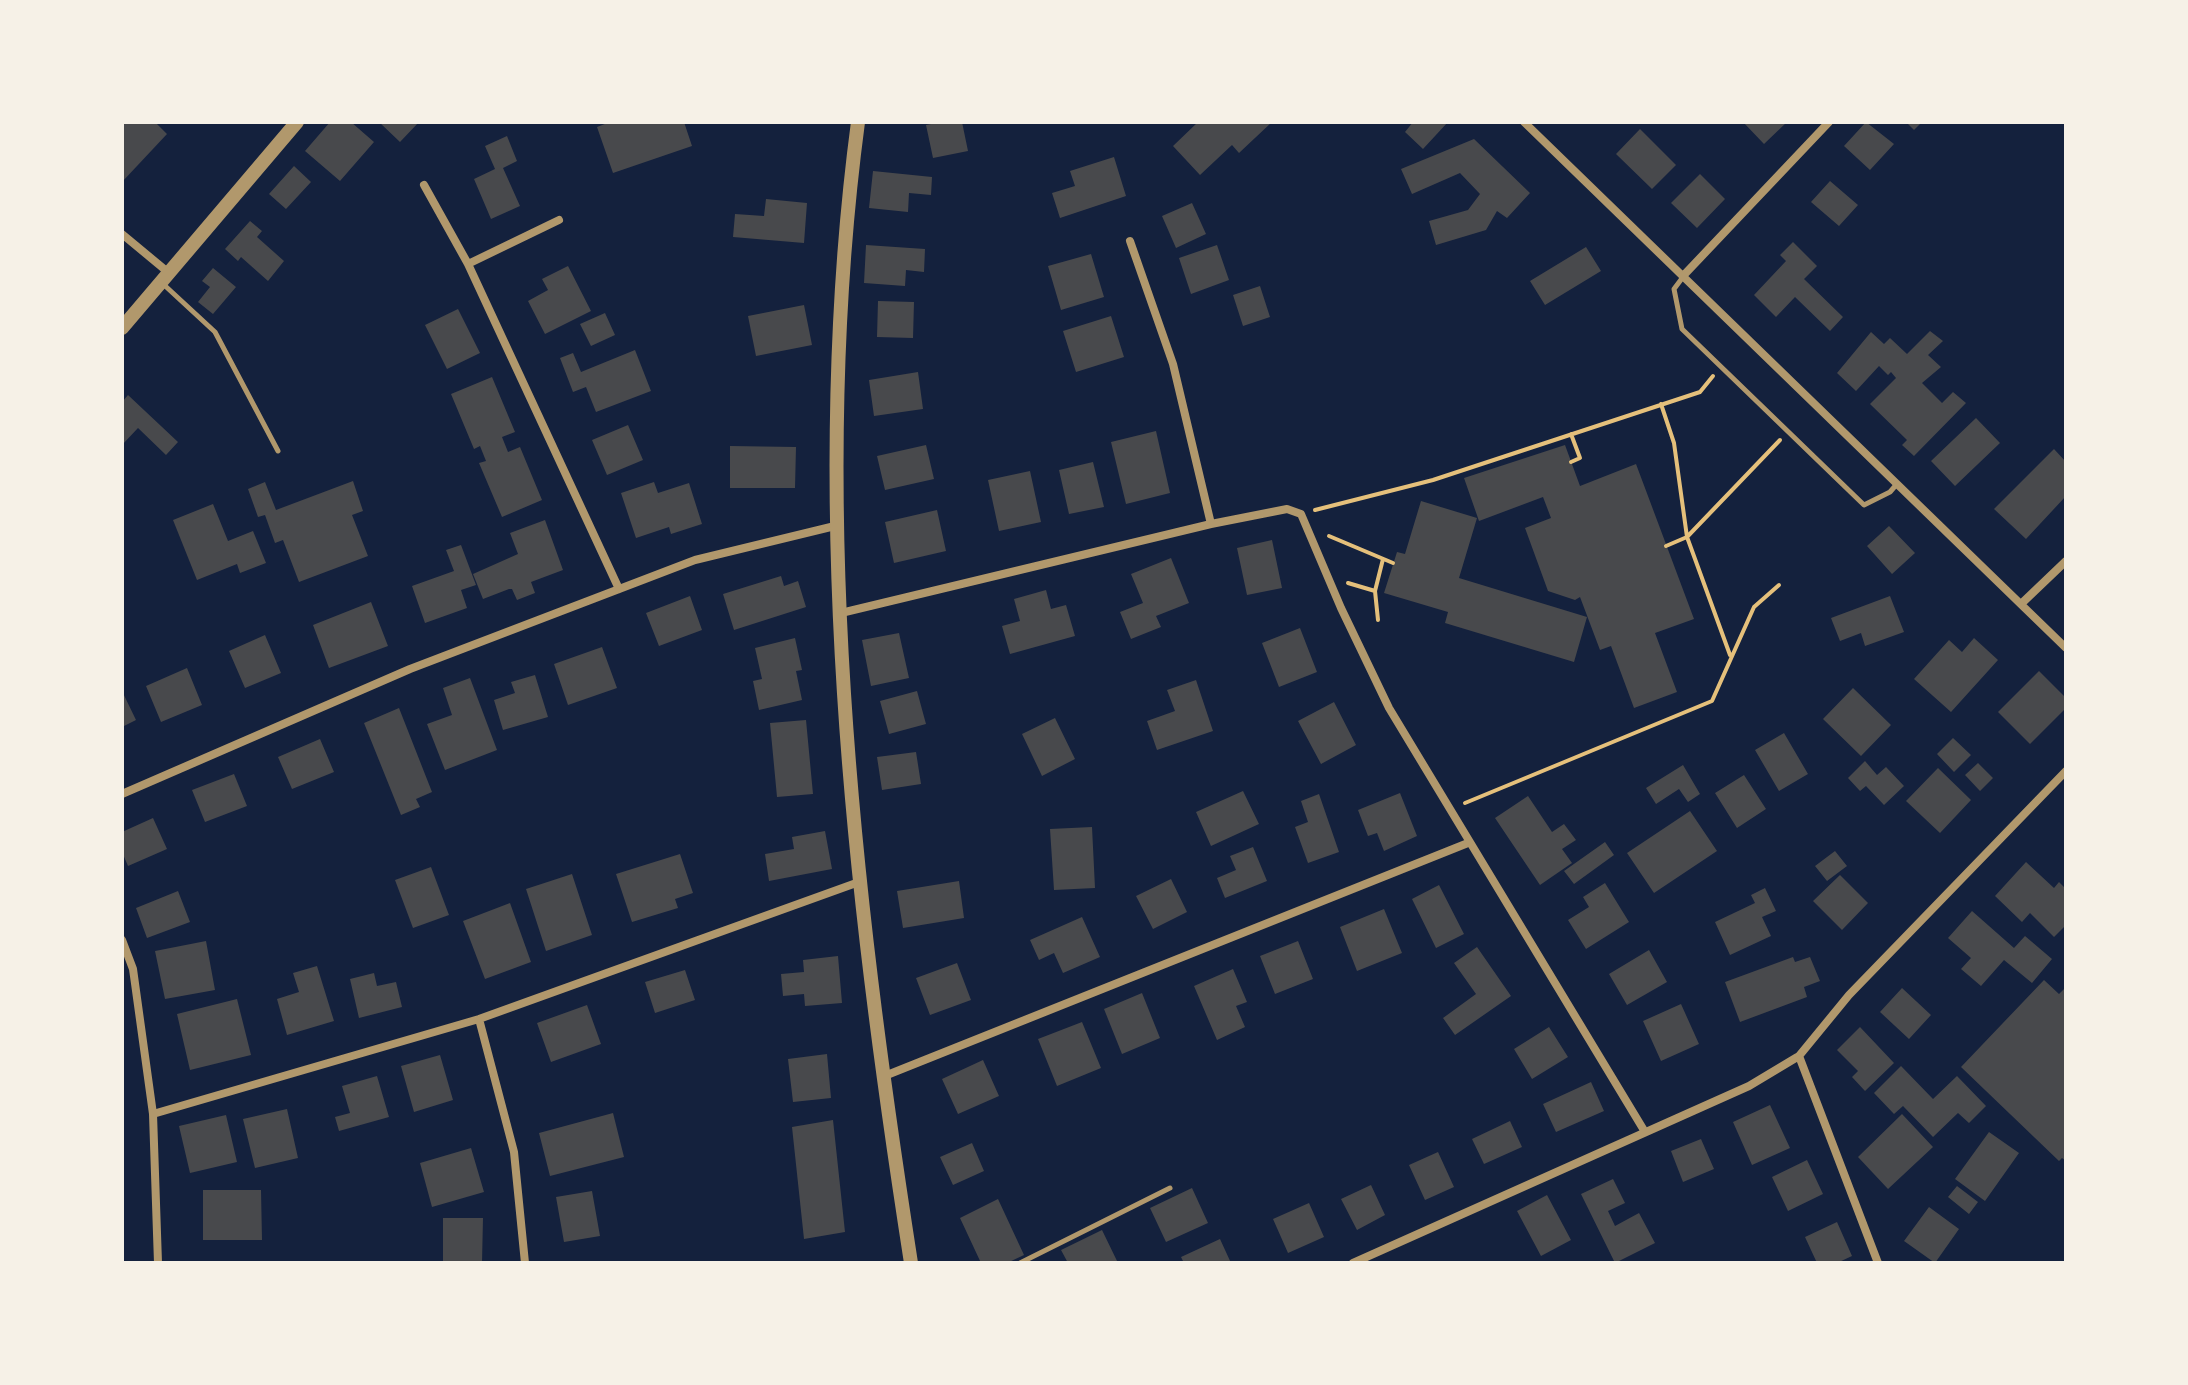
<!DOCTYPE html>
<style>
body{margin:0}
#map{position:relative;width:2188px;height:1385px;overflow:hidden;background:#14213d;font-family:Karla,sans-serif}
canvas{display:block}
.frame{position:absolute;inset:0;border:124px solid #f6f1e7;pointer-events:none}
</style>
<div id="map">
<canvas width="2188" height="1385"></canvas>
<div class="frame"></div>
</div>
<script>
const ctx = document.querySelector('canvas').getContext('2d');
ctx.lineJoin = 'round';
function fill(path, color) {
  ctx.fillStyle = color;
  ctx.fill(path, 'evenodd');
}
function trace(path, color, width, dash) {
  ctx.strokeStyle = color;
  ctx.lineWidth = width;
  ctx.lineCap = dash ? 'butt' : 'round';
  ctx.setLineDash(dash || []);
  ctx.stroke(path);
}
const building = new Path2D(`
 M122,122H155L167,134L122,182Z
 M330,122H351L374,142L340,181L305,151Z
 M379,122H419L400,142Z
 M610,122H684L692,146L613,173L597,127Z
 M941,122H962L968,151L933,158L926,125Z
 M1198,122H1272L1239,153L1232,145L1200,175L1173,146Z
 M1413,122H1448L1423,149L1405,132Z
 M1743,122H1787L1764,144Z
 M1866,122L1894,144L1870,170L1844,146Z
 M1906,122H1922L1914,130Z
 M1640,129L1676,165L1652,189L1616,154Z
 M507,136L517,161L503,168L520,206L491,219L474,179L495,169L485,146Z
 M1474,139L1530,193L1507,218L1497,211L1486,230L1436,245L1429,221L1468,210L1480,194L1460,173L1412,194L1401,169Z
 M1114,157L1126,196L1060,218L1052,193L1075,186L1070,171Z
 M294,166L311,182L286,209L269,194Z
 M873,171L932,177L931,195L909,193L908,212L869,208Z
 M1700,174L1725,199L1697,228L1671,203Z
 M1830,181L1858,205L1839,226L1811,202Z
 M766,199L807,203L804,243L733,237L735,214L764,216Z
 M1192,203L1206,234L1176,248L1162,216Z
 M250,221L262,231L257,237L284,261L268,281L241,257L238,261L225,249Z
 M1793,242L1817,266L1804,279L1843,317L1830,331L1795,297L1776,317L1754,295L1786,261L1780,255Z
 M866,245L925,249L924,272L906,270L905,286L864,283Z
 M1217,245L1229,280L1191,294L1179,258Z
 M1586,247L1601,271L1545,305L1530,281Z
 M1091,254L1104,297L1061,310L1048,266Z
 M568,266L591,311L545,334L528,301L548,290L542,279Z
 M213,268L236,287L213,314L198,302L210,287L202,281Z
 M1260,286L1270,317L1243,326L1233,295Z
 M878,301L914,302L913,338L877,337Z
 M804,305L812,345L756,356L748,316Z
 M458,309L480,353L447,369L425,325Z
 M605,313L615,335L591,346L580,324Z
 M1111,316L1124,357L1076,372L1063,331Z
 M1930,331L1943,341L1928,355L1941,367L1922,383L1942,403L1953,392L1966,403L1914,456L1902,445L1907,440L1870,404L1896,378L1891,372L1888,375L1879,366L1856,391L1837,373L1871,332L1884,344L1890,338L1907,354Z
 M635,350L651,391L596,412L586,387L573,392L560,358L573,353L581,372Z
 M918,372L923,409L874,416L869,380Z
 M492,377L515,432L502,437L508,452L520,447L542,500L502,517L479,463L486,461L480,446L474,449L451,394Z
 M128,395L178,442L166,455L138,428L122,445V402Z
 M1976,418L2000,443L1955,486L1931,461Z
 M628,425L643,460L607,475L592,440Z
 M1156,431L1170,493L1126,504L1111,442Z
 M926,445L934,479L885,490L877,456Z
 M1565,445L1580,486L1636,464L1694,619L1655,633L1677,692L1634,708L1611,646L1600,650L1580,597L1575,600L1548,591L1525,528L1551,518L1543,497L1479,521L1464,478Z
 M730,446L796,447L795,488H730Z
 M2054,449L2066,462V496L2026,539L1994,509Z
 M1093,462L1104,507L1069,514L1059,470Z
 M1030,471L1041,522L999,531L988,480Z
 M353,481L363,511L352,515L368,556L299,582L283,540L275,543L265,515L258,517L248,489L265,482L276,510Z
 M654,482L658,493L689,483L702,524L671,534L669,527L636,538L621,493Z
 M1421,501L1477,518L1459,578L1587,617L1574,662L1445,623L1448,612L1384,593L1397,552L1405,554Z
 M213,504L228,541L253,531L266,563L240,573L237,564L197,580L173,520Z
 M937,510L946,551L894,563L885,522Z
 M545,520L563,570L531,582L535,593L517,600L512,589H509L483,599L473,574L518,554L510,533Z
 M1889,526L1915,553L1892,574L1867,546Z
 M1272,540L1282,588L1247,595L1237,548Z
 M461,545L476,585L461,590L467,608L425,623L412,586L454,571L446,550Z
 M1171,558L1189,603L1156,616L1161,627L1131,639L1120,612L1143,603L1131,574Z
 M781,576L784,586L798,581L806,607L734,630L723,594Z
 M1046,590L1051,609L1066,605L1075,636L1010,654L1002,626L1020,621L1014,599Z
 M690,596L702,630L659,646L646,613Z
 M1890,596L1904,632L1865,646L1861,633L1840,641L1831,618Z
 M371,602L388,646L329,668L313,625Z
 M1300,628L1317,672L1279,687L1262,643Z
 M899,633L909,678L871,686L862,640Z
 M265,635L281,673L245,688L229,651Z
 M795,638L802,670L796,671L802,700L759,710L753,681L762,679L755,648Z
 M1974,638L1998,660L1951,712L1914,679L1949,640L1962,652Z
 M602,647L617,688L568,705L554,664Z
 M187,668L202,705L161,722L146,686Z
 M2039,671L2066,698V708L2030,744L1998,712Z
 M535,675L548,717L503,730L494,700L515,693L511,682Z
 M470,678L497,750L445,770L427,724L452,715L443,688Z
 M1196,680L1213,731L1157,750L1147,721L1175,711L1167,690Z
 M1853,688L1891,725L1861,756L1823,719Z
 M122,691L136,720L122,727Z
 M917,691L926,724L889,734L880,701Z
 M1334,702L1356,745L1321,764L1298,721Z
 M399,708L432,792L416,799L420,807L401,815L364,723Z
 M1055,718L1075,759L1042,776L1022,734Z
 M806,720L813,794L777,797L770,723Z
 M1784,733L1808,774L1779,791L1755,750Z
 M1953,738L1971,755L1954,772L1937,754Z
 M320,739L334,772L292,789L278,757Z
 M916,752L921,784L882,790L877,757Z
 M1865,761L1877,775L1886,767L1904,786L1884,805L1866,786L1860,791L1848,778Z
 M1978,763L1993,778L1980,791L1965,775Z
 M1683,765L1700,794L1688,802L1679,789L1656,804L1646,788Z
 M1938,768L1971,800L1940,833L1906,801Z
 M234,774L247,806L205,822L192,790Z
 M1744,775L1766,809L1737,828L1715,793Z
 M1243,791L1259,824L1211,846L1196,812Z
 M1400,793L1417,836L1384,851L1377,833L1368,836L1358,810Z
 M1319,794L1339,852L1308,863L1295,827L1308,822L1301,801Z
 M1528,796L1552,832L1564,824L1576,840L1562,849L1572,863L1540,885L1495,818Z
 M1690,811L1717,851L1654,893L1627,853Z
 M153,818L167,849L128,866L122,852V832Z
 M1092,827L1095,888L1054,890L1050,829Z
 M825,831L832,869L769,881L765,854L794,849L792,837Z
 M1605,842L1614,855L1574,884L1564,871Z
 M1253,847L1267,881L1225,898L1217,878L1236,870L1230,856Z
 M1835,851L1847,866L1827,881L1815,866Z
 M680,854L693,893L675,899L678,908L632,922L616,874Z
 M2026,862L2054,888L2059,882L2066,889V925L2054,937L2030,913L2022,922L1995,896Z
 M431,867L449,915L413,928L395,880Z
 M572,874L592,935L546,951L526,889Z
 M1840,875L1868,903L1842,930L1813,901Z
 M1171,879L1187,912L1153,929L1136,896Z
 M959,881L964,918L903,928L897,891Z
 M1605,883L1629,922L1586,949L1568,920L1589,907L1583,897Z
 M1439,885L1464,934L1436,948L1412,899Z
 M1765,888L1776,911L1762,917L1771,936L1730,955L1715,922L1755,903L1751,895Z
 M178,891L190,922L147,938L136,908Z
 M510,903L531,962L485,979L463,921Z
 M1384,909L1402,953L1357,971L1340,927Z
 M1972,911L2014,948L2025,936L2052,959L2032,983L2004,960L1981,986L1961,969L1971,958L1948,938Z
 M1082,917L1100,957L1063,973L1054,953L1039,960L1030,940Z
 M206,941L215,990L165,999L155,951Z
 M1298,941L1313,979L1275,994L1260,956Z
 M1477,947L1511,996L1455,1035L1443,1018L1476,994L1454,963Z
 M1649,950L1667,982L1627,1005L1609,974Z
 M838,956L842,1003L805,1006L804,994L783,996L781,974L804,972L803,960Z
 M1793,957L1795,962L1810,957L1820,981L1804,987L1807,997L1740,1022L1725,982Z
 M957,963L971,1000L930,1015L916,978Z
 M317,966L334,1021L287,1035L277,999L299,992L293,973Z
 M1233,969L1247,1002L1236,1006L1245,1027L1217,1040L1194,986Z
 M685,970L695,1000L655,1013L645,982Z
 M374,973L377,986L396,982L402,1007L359,1018L350,979Z
 M2044,980L2059,994L2066,987V1161L2062,1158L2059,1161L1961,1067Z
 M1902,988L1931,1015L1909,1039L1880,1012Z
 M1142,993L1160,1038L1122,1054L1104,1009Z
 M237,999L251,1055L190,1070L177,1014Z
 M1681,1004L1699,1044L1661,1061L1643,1021Z
 M587,1005L601,1044L551,1062L537,1023Z
 M1082,1022L1101,1068L1057,1086L1038,1039Z
 M1549,1027L1568,1057L1532,1079L1514,1049Z
 M1860,1027L1894,1063L1865,1091L1852,1077L1858,1071L1837,1050Z
 M827,1054L831,1098L793,1102L788,1059Z
 M440,1055L453,1100L414,1112L401,1066Z
 M983,1060L999,1096L958,1114L942,1079Z
 M1901,1066L1933,1099L1957,1076L1986,1106L1969,1123L1958,1113L1933,1137L1903,1106L1894,1114L1874,1093Z
 M377,1076L389,1117L339,1131L335,1117L350,1113L342,1086Z
 M1591,1082L1604,1111L1556,1132L1543,1104Z
 M1770,1105L1790,1148L1752,1165L1733,1122Z
 M287,1109L298,1158L255,1168L243,1119Z
 M613,1113L624,1157L550,1176L539,1133Z
 M1902,1114L1933,1147L1888,1189L1858,1157Z
 M226,1115L237,1162L190,1173L179,1126Z
 M833,1120L845,1232L804,1239L792,1127Z
 M1510,1121L1522,1147L1484,1164L1472,1139Z
 M1989,1132L2019,1153L1985,1201L1955,1179Z
 M1701,1139L1714,1169L1683,1182L1671,1151Z
 M972,1143L984,1171L953,1185L940,1157Z
 M471,1148L484,1192L432,1207L420,1163Z
 M1438,1152L1454,1187L1425,1200L1409,1165Z
 M1807,1160L1823,1194L1788,1211L1772,1177Z
 M1613,1179L1625,1203L1608,1211L1615,1226L1639,1213L1655,1243L1615,1263L1581,1194Z
 M1371,1185L1385,1215L1357,1230L1341,1199Z
 M1957,1186L1978,1202L1969,1214L1948,1197Z
 M1192,1188L1208,1223L1166,1242L1150,1208Z
 M203,1190H261L262,1240H203Z
 M592,1191L600,1236L564,1242L556,1197Z
 M1547,1195L1571,1240L1541,1256L1517,1211Z
 M998,1199L1024,1255L1007,1263H981L960,1218Z
 M1309,1203L1324,1237L1288,1253L1273,1219Z
 M1929,1207L1959,1229L1935,1263L1904,1241Z
 M443,1218H483L482,1263H443Z
 M1837,1222L1852,1256L1837,1263H1817L1805,1237Z
 M1102,1230L1118,1263H1068L1061,1250Z
 M1220,1239L1231,1263H1184L1181,1257Z`);
const path = new Path2D(`
 M1661,404L1674,443L1687,537L1730,655
 M1571,462L1580,458L1571,434
 M1315,510L1433,480L1700,392L1713,376
 M1329,536L1393,563
 M1666,546L1687,537L1780,440
 M1348,583L1375,591L1383,559
 M1375,591L1378,620
 M1465,803L1712,701L1754,607L1779,585`);
const service = new Path2D(`
 M1683,277L1674,289L1682,329L1864,505L1890,492L1896,485
 M162,283L215,332L278,451
 M1020,1263L1170,1188`);
const minor = new Path2D(`
 M1524,122L2066,648
 M424,185L468,264
 M559,220L468,264L619,589
 M122,234L169,273
 M1130,241L1173,364L1211,524
 M1683,276L1829,122
 M2021,604L2066,561
 M841,613L1211,524L1287,509L1301,514L1341,608L1389,708L1645,1132
 M122,794L410,669L695,560L839,525
 M122,940L133,969L153,1114L158,1263
 M479,1019L514,1152L525,1263
 M1799,1056L1878,1263
 M882,1077L1468,843
 M153,1114L479,1019L859,882
 M1353,1263L1749,1086L1799,1056L1849,995L2066,771`);
const tertiary = new Path2D(`
 M858,122C808,498 853,890 911,1263
 M122,328L297,122`);
fill(building, '#48494c');
trace(path, '#e5c07b', 4);
trace(service, '#b1986c', 5);
trace(minor, '#b1986c', 8);
trace(tertiary, '#b1986c', 14);
</script>
